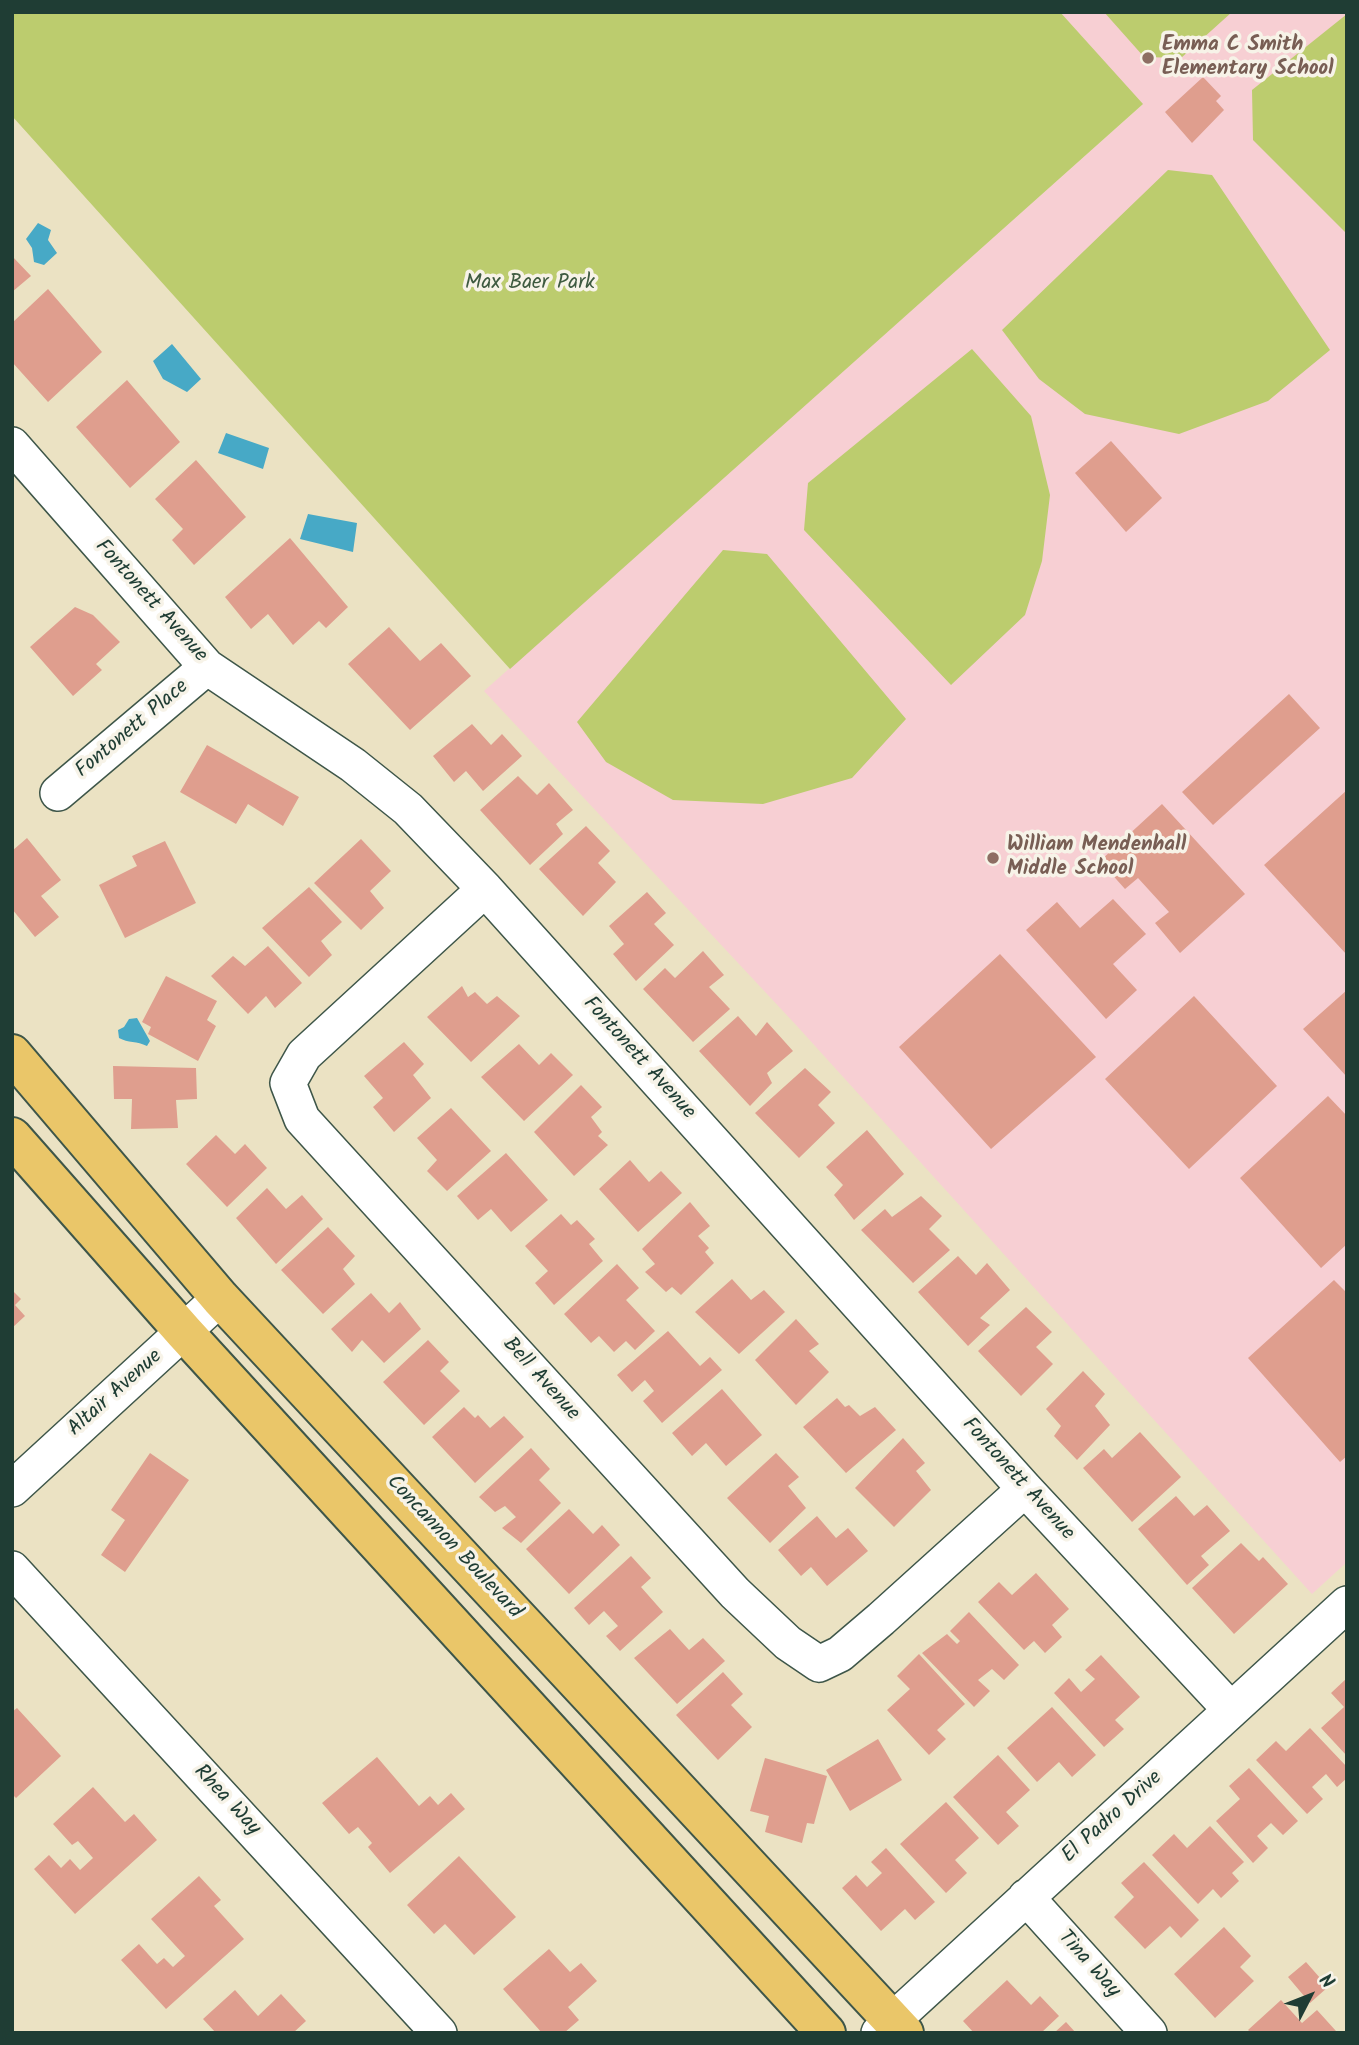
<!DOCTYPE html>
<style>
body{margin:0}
#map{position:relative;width:1359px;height:2045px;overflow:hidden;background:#ebe2c3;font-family:Kalam,sans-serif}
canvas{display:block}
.frame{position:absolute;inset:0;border:14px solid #1f3d34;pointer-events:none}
.north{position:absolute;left:1275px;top:1961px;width:70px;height:70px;-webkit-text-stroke:5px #f7f3e8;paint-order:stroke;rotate:48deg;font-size:19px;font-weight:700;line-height:28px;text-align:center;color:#1f3d34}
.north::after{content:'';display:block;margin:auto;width:24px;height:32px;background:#1f3d34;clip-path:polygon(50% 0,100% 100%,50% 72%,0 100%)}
</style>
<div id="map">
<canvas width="1359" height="2045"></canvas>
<div class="frame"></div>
<div class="north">N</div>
</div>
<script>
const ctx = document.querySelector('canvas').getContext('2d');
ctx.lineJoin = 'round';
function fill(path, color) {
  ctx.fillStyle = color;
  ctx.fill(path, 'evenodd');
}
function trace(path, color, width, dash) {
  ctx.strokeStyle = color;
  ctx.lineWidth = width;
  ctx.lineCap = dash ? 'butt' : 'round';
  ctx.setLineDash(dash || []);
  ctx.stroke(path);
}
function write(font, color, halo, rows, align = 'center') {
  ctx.font = font + ' Kalam,sans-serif';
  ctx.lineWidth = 7;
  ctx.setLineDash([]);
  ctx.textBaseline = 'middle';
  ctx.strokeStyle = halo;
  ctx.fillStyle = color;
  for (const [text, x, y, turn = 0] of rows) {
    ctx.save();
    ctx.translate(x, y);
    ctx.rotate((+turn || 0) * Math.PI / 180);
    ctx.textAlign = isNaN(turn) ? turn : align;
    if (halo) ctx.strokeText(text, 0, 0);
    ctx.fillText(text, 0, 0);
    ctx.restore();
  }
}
const built = new Path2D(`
 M1060,12H1347V1562L1312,1594L796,1025L484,691L1142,105Z`);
const green = new Path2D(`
 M12,12H1060L1143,104L510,669L12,116Z
 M1104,12H1232L1181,58L1144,57Z
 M1347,14V234L1253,140L1252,90Z
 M1168,170L1212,175L1330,350L1268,401L1179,434L1085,414L1039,379L1002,330Z
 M972,349L1031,416L1050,495L1042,561L1025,615L951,685L804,530L808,483Z
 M723,550L767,554L906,719L852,778L763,804L673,800L606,762L577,722Z`);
const water = new Path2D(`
 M38,223L51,230L48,240L57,253L44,265L34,262L32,248L26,239Z
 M172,344L201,379L187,392L163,379L153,361Z
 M226,433L269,448L263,469L218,453Z
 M308,514L357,523L353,552L300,539Z
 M137,1018L150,1041L147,1046C137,1041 128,1043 119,1038L118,1030L124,1027L129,1019Z`);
const building = new Path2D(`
 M1203,77L1221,96L1216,101L1224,110L1192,143L1165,112Z
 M12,256L31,276L12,292Z
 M48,289L102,352L48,402L12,362V323Z
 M127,380L180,442L130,488L76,427Z
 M1111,441L1162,498L1126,532L1075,473Z
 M196,460L246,517L194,565L172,540L183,529L155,499Z
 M290,538L348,607L326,628L319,621L293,645L268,614L251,629L225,597Z
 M75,607L93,615L120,642L96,664L102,670L73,696L30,647Z
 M389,627L420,661L441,643L471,676L410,730L348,664Z
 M1289,694L1320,728L1213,825L1182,792Z
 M472,724L491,745L502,734L522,756L483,791L466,771L454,782L433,756Z
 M207,745L299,797L283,826L248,804L236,824L180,792Z
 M518,776L537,795L549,783L573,810L556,824L563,834L530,865L480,810Z
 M1347,790V955L1264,865Z
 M1162,804L1245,894L1180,953L1155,923L1169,912L1138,878L1125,889L1100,861Z
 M586,826L610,851L598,863L616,882L583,916L539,869Z
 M27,838L61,880L41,896L59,917L35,937L12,909V851Z
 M361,839L391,871L370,891L384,908L361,930L314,883Z
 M165,841L196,903L125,938L99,885L137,866L132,856Z
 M309,887L342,922L321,941L332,955L309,977L262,928Z
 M647,892L666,913L654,924L674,945L636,981L613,954L624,944L609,926Z
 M1113,899L1146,934L1113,964L1137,990L1106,1019L1026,930L1057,902L1080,928Z
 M268,946L302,983L275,1008L266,996L248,1014L211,976L233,956L245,966Z
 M703,951L724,975L709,987L730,1009L693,1042L643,989L665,968L675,978Z
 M1000,954L1096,1057L991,1149L899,1047Z
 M166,976L217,1001L207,1020L216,1026L198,1061L148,1034L151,1027L142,1022Z
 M462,986L468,997L475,992L487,1004L497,996L520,1016L471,1062L427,1017Z
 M1347,990V1077L1303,1029Z
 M1194,996L1277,1086L1189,1169L1105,1079Z
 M738,1016L756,1036L767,1022L793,1051L767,1073L772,1083L750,1106L699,1051Z
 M404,1042L424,1064L413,1075L431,1098L394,1132L373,1107L383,1098L364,1076Z
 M519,1044L539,1065L551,1053L573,1075L524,1121L481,1077Z
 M113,1066L196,1068L197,1099L176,1100L178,1128L131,1129L132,1099H114Z
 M805,1068L831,1092L818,1105L835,1123L799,1158L755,1113Z
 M581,1085L602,1107L591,1117L602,1132L598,1136L608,1145L574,1176L534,1132Z
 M1328,1096L1347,1116V1244L1321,1268L1240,1178Z
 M451,1108L491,1151L447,1191L427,1171L437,1160L417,1138Z
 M867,1130L904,1174L854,1220L834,1195L843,1185L826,1167Z
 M216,1135L235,1154L245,1144L267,1168L227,1207L186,1164Z
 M506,1153L548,1200L511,1232L491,1209L478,1220L457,1196Z
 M630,1160L649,1182L661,1171L682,1193L638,1232L599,1189Z
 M267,1188L286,1209L302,1195L323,1219L276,1264L236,1218Z
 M921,1196L942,1216L929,1229L950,1250L913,1283L861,1230L885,1209L892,1217Z
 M690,1202L710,1226L698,1236L709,1248L705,1252L714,1263L681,1295L672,1287L666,1292L645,1272L655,1264L642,1249Z
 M561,1214L571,1225L577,1220L595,1239L589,1244L603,1261L554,1305L535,1283L548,1271L525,1246Z
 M328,1227L355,1256L343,1269L355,1284L323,1314L281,1270Z
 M958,1256L976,1275L987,1263L1010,1290L980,1318L990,1325L968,1346L918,1292Z
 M617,1264L639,1288L626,1300L655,1331L635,1350L626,1341L614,1352L599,1336L591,1343L564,1314Z
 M732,1279L751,1300L764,1290L785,1312L739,1354L695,1312Z
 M1334,1280L1347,1293V1456L1340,1462L1248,1358Z
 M12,1290L21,1299L15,1305L25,1316L12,1328Z
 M371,1293L389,1313L400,1302L421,1329L384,1363L362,1340L352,1352L331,1329Z
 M1026,1307L1052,1332L1036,1347L1053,1364L1021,1396L978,1351Z
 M796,1319L819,1344L809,1351L829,1372L796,1405L755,1360Z
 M668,1331L700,1366L710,1357L722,1370L662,1423L643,1401L654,1391L645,1380L632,1392L617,1375Z
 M428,1340L449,1362L440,1371L460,1391L424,1425L383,1382Z
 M1083,1371L1105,1394L1095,1406L1110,1425L1077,1460L1054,1436L1061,1426L1046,1409Z
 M722,1389L762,1435L726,1466L706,1443L692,1456L672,1433Z
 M837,1398L845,1407L849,1405L860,1416L875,1407L896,1430L846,1473L803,1427Z
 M464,1407L475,1418L478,1415L490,1428L504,1416L524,1437L475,1483L432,1437Z
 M1140,1432L1181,1477L1132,1522L1083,1468L1104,1449L1112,1458Z
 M903,1438L925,1463L916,1471L931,1490L894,1527L855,1488Z
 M531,1448L550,1469L539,1480L561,1503L521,1543L502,1528L516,1517L505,1506L495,1512L479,1497Z
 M150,1453L189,1480L125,1572L101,1555L125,1520L111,1510Z
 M776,1453L799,1477L788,1486L806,1508L770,1543L727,1498Z
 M1176,1496L1194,1516L1207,1505L1230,1531L1201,1556L1209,1565L1187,1585L1138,1529Z
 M569,1509L593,1534L602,1525L620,1545L569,1594L526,1549Z
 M817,1516L836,1538L848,1528L868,1551L827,1586L811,1567L801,1576L778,1550Z
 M1241,1543L1259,1561L1263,1557L1288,1584L1234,1634L1192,1588Z
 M631,1556L651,1578L641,1587L663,1612L620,1651L606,1636L618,1626L604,1611L589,1625L574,1608Z
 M1036,1573L1069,1609L1052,1625L1062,1637L1045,1653L1034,1641L1024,1650L978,1602L999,1582L1012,1595Z
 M969,1612L1019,1665L1004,1680L992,1669L978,1680L990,1691L974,1707L922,1653L947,1634L957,1644L960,1641L950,1631Z
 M670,1629L689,1650L703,1638L725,1661L677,1704L634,1658Z
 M919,1654L965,1704L937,1730L946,1739L929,1755L887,1710L910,1689L897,1676Z
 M1101,1655L1140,1697L1115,1720L1124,1729L1104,1747L1054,1693L1069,1678L1081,1692L1095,1679L1085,1670Z
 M723,1672L743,1694L731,1705L752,1727L718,1760L676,1715Z
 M1347,1678V1756L1321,1728L1344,1707L1331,1693Z
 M1052,1707L1096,1755L1072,1777L1059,1762L1037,1782L1007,1748Z
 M17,1708L61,1756L16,1798L12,1794V1712Z
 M1310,1728L1347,1767V1778L1337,1787L1326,1774L1312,1787L1323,1799L1307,1814L1256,1760L1276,1741L1286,1751Z
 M878,1739L902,1780L850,1811L826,1770Z
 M998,1755L1030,1790L1006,1812L1019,1826L998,1845L953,1797Z
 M377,1757L419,1806L430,1796L438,1805L451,1793L465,1809L390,1873L368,1847L372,1843L358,1827L349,1834L322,1803Z
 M765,1758L827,1776L814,1824L807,1823L802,1843L765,1832L769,1816L750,1811Z
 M1249,1768L1298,1821L1283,1835L1271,1823L1257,1836L1268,1848L1253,1863L1216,1821L1240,1799L1229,1786Z
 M93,1787L125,1822L134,1814L157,1840L75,1914L34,1869L49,1855L61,1868L70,1859L80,1870L93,1858L78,1841L72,1845L53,1824Z
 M946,1802L979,1838L955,1860L967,1873L946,1893L900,1844Z
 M1210,1826L1244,1862L1232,1873L1239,1881L1221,1898L1213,1889L1198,1904L1152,1855L1174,1834L1187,1848Z
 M886,1848L935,1902L915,1920L905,1909L881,1931L842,1888L856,1875L867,1887L882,1873L871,1862Z
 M459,1856L516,1917L474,1955L445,1924L434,1934L407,1905Z
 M1144,1862L1199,1920L1181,1938L1170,1926L1145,1949L1114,1917L1134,1897L1121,1883Z
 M199,1876L221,1900L214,1906L244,1939L166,2009L121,1960L139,1944L157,1964L164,1958L173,1967L185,1956L151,1919Z
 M1224,1927L1251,1956L1240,1967L1254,1981L1215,2018L1174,1974Z
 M549,1949L570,1972L581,1963L597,1981L568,2007L579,2020L564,2033H542L503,1989Z
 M1306,1962L1328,1987L1310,2003L1288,1977Z
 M1007,1980L1031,2005L1040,1996L1059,2016L1041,2033H974L963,2021Z
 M235,1990L258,2016L281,1994L306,2021L293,2033H216L203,2019Z
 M1281,2000L1302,2023L1317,2010L1336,2031L1335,2033H1251L1248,2030Z
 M1066,2022L1076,2033H1054Z`);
const minor = new Path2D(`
 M12,445L207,667L353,765L408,809L485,889L1025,1489L1231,1710
 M58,793L207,667
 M485,889L304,1055L288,1083L302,1119L735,1593L788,1643L819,1664L840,1654L881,1619L1025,1489
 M12,1489L220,1298
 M12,1569L439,2033
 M1026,1897L1149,2033
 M879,2033L1347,1604`);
const major = new Path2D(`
 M12,1054L220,1298L904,2033
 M12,1137L184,1332L826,2033`);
const markers = [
 [1148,58,7,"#8d6e63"],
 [993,858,7,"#8d6e63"]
];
const educationNames = [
 ["Emma C Smith",1162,46],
 ["Elementary School",1162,70],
 ["William Mendenhall",1007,846],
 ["Middle School",1007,870]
];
const parkNames = [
 ["Max Baer Park",530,284]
];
const streetNames = [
 ["Fontonett Avenue",150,602,48],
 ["Fontonett Place",133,730,-40],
 ["Fontonett Avenue",638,1059,48],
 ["Bell Avenue",540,1380,48],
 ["Altair Avenue",116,1394,-42],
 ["Fontonett Avenue",1017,1480,48],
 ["Concannon Boulevard",453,1548,47],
 ["Rhea Way",226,1801,47],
 ["El Padro Drive",1113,1818,-42],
 ["Tina Way",1088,1965,48]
];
fill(built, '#f7cfd3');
fill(green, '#bccc6e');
fill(water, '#47a9c6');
fill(building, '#df9e8e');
trace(minor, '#3e5649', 38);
trace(major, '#3e5649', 42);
trace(minor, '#fff', 35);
trace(major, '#eac669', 38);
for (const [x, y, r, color] of markers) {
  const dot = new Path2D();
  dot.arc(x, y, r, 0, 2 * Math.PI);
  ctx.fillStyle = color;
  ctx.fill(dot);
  trace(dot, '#f7f3e8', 2.5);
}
write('bold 21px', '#785e54', '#f7f3e8', educationNames, 'left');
write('21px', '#3e5a40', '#f7f3e8', parkNames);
write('21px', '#1f3d34', '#f7f3e8', streetNames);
</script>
